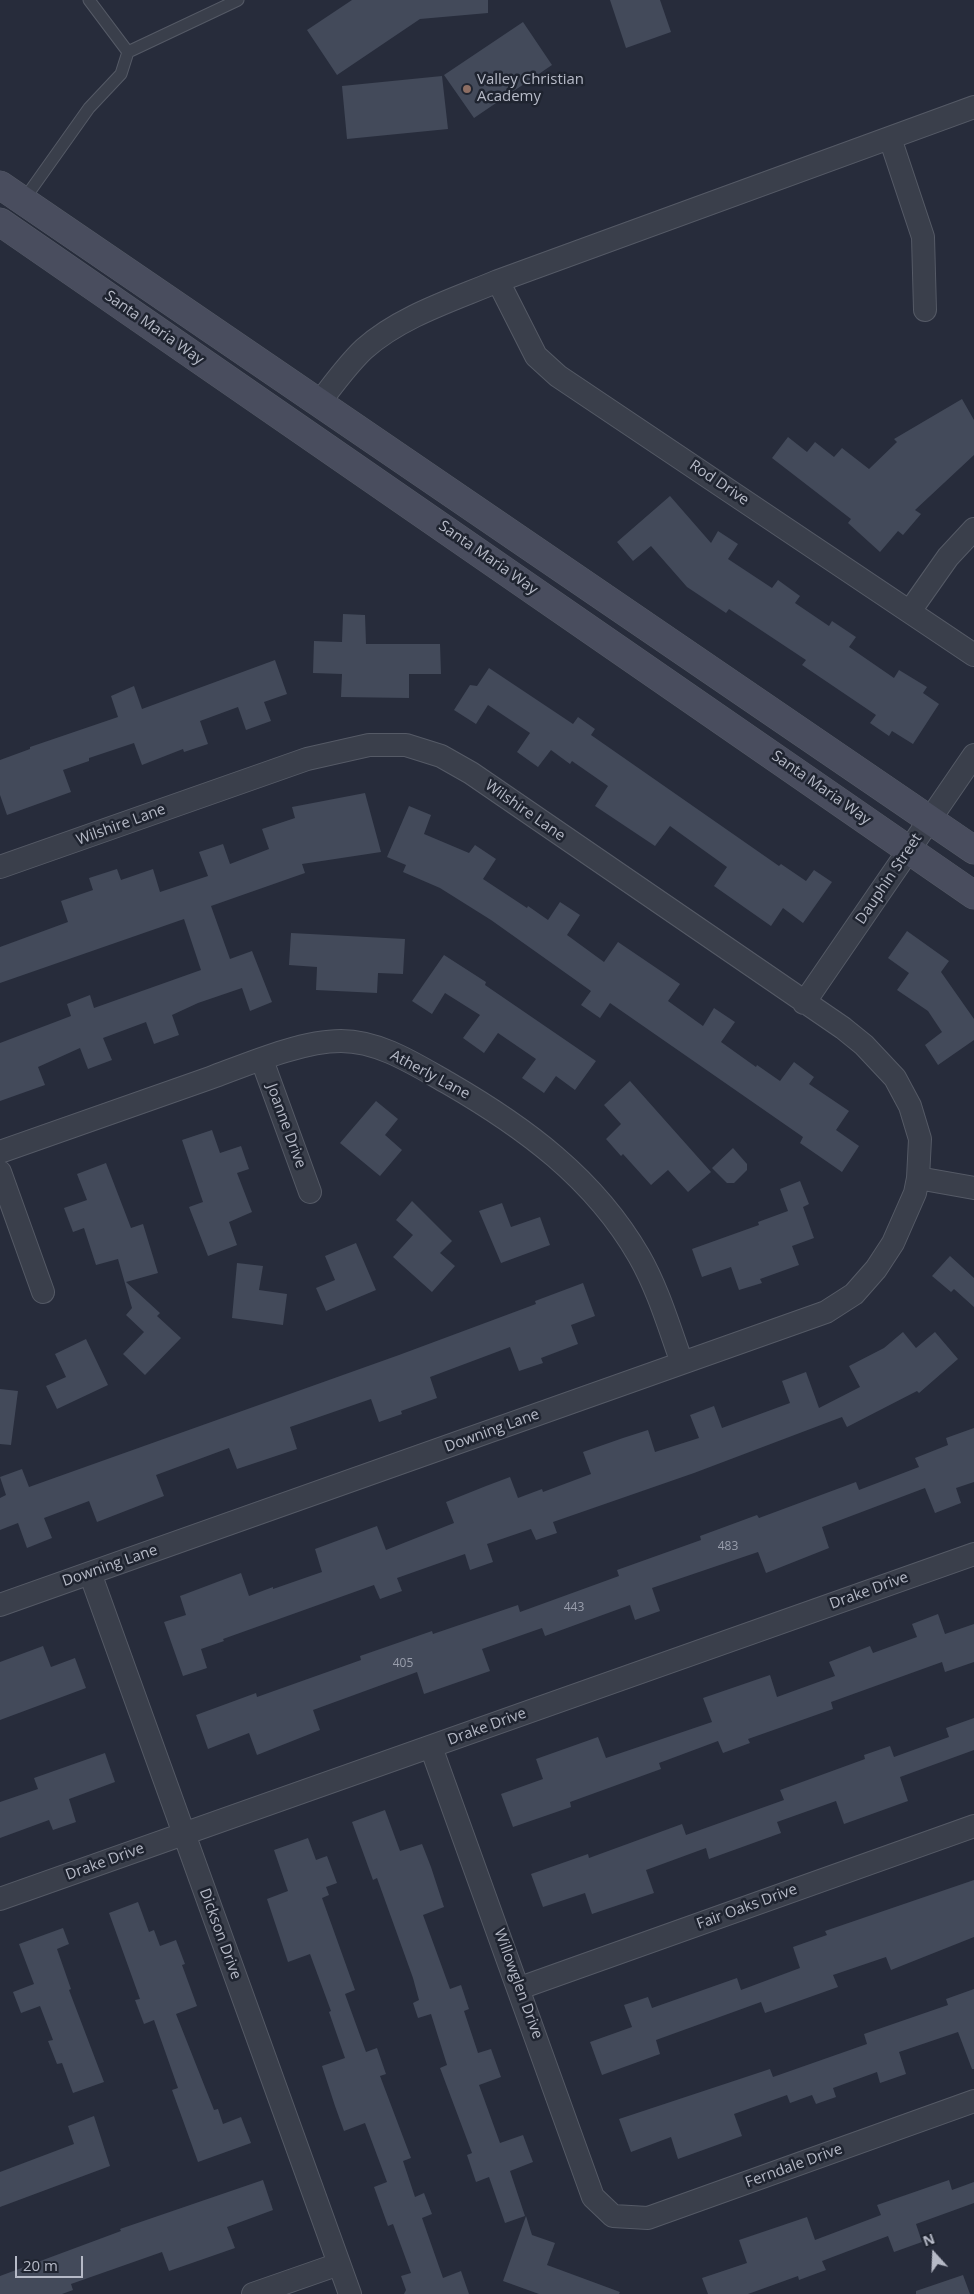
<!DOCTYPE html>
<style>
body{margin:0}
#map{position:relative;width:974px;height:2294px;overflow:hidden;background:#272c3b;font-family:"Open Sans",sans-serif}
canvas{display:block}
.north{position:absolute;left:909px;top:2229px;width:50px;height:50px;-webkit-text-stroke:4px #1f2430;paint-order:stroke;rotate:340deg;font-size:14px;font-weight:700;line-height:20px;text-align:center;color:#b6bac7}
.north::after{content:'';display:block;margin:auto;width:18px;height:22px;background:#b6bac7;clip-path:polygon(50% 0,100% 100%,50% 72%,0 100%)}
.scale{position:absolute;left:15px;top:2256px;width:68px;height:22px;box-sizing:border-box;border:2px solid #b6bac7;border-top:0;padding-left:6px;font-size:15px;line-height:18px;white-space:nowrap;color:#b6bac7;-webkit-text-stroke:4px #1f2430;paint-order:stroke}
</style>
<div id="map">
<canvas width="974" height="2294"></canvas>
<div class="north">N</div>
<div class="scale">20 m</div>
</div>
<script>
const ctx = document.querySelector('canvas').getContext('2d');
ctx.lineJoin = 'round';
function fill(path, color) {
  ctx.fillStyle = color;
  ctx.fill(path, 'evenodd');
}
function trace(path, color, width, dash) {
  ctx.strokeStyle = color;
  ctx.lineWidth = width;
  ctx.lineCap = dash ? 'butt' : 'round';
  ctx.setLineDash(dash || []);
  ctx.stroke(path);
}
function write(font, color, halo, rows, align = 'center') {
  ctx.font = font + ' "Open Sans",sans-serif';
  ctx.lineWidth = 5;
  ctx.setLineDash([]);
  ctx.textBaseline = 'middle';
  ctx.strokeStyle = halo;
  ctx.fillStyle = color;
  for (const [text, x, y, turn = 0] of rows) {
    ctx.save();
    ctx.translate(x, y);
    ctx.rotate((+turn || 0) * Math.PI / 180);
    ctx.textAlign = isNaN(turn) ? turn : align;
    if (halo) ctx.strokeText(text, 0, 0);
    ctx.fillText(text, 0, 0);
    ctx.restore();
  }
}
const building = new Path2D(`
 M352,0H488V13L420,19L337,75L307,30Z
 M610,0H660L671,32L626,48Z
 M523,22L552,65L474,118L444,75Z
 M442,76L448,129L347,139L342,86Z
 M962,399L974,420V455L915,510L921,514L903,535L898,531L880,552L848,523L851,519L772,458L788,437L807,452L815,442L834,457L842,448L869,469L897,442L894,439Z
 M670,496L711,543L718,531L738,544L728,559L772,588L778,580L800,596L795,603L829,626L832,621L856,637L849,647L894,678L899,670L927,687L923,693L939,704L913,744L892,731L889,736L870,723L876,715L802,665L806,660L729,609L726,613L687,587L651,546L633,561L617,542Z
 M343,614L365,615L366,644H440L441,674H409V698L341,697L342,674L313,673L314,641L342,642Z
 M275,660L287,694L264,702L271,721L246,730L238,707L200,721L208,744L184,752L183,749L142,765L134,743L89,758V761L63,770L71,792L7,815L0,795V760L30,749V747L118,717L111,696L134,686L142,709Z
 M489,668L573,724L578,717L595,729L591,735L779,866L781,864L806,881L814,870L832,882L803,923L783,908L771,926L714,886L727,867L670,826L655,846L595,806L608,786L572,761L570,764L551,750L538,767L517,752L530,733L488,705L476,724L454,710L470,685L477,686Z
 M365,793L381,852L302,864L305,873L211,906L230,959L252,951L272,1002L250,1011L242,988L198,1003L172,1015L179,1035L154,1044L146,1022L103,1038L112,1060L88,1069L80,1048L38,1067L45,1085L0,1101V1043L71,1016L67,1004L90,995L94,1008L201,970L184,919L0,983V947L68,922L61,901L93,890L89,878L117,869L121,880L153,869L160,892L208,876L199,852L223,844L230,864L269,849L262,829L295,818L292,807Z
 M409,806L431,815L424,834L469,853L475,845L496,859L483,879L527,908L528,906L548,920L560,902L580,915L567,935L604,962L618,942L680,984L668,1001L703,1026L714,1008L735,1022L721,1042L756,1067L757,1065L780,1081L794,1062L814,1077L809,1084L849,1111L836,1130L859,1146L842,1172L800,1143L803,1137L610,1003L600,1018L581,1005L591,991L491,920L440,888L403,872L406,865L387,857Z
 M907,931L949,961L941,972L974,1019V1040L938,1065L925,1045L942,1032L928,1011L897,990L909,973L888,958Z
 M291,933L405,939L403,974L378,973L377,993L316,990L317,967L289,965Z
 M444,955L486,982L485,985L596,1061L575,1090L556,1076L544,1093L522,1078L536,1059L498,1033L484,1053L463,1038L480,1015L445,993L432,1014L412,1001Z
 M630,1081L711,1172L688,1192L668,1170L651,1185L623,1154L621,1156L606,1139L621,1124L604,1105Z
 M376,1101L398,1119L385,1135L402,1150L380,1176L340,1143Z
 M212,1130L220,1153L241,1146L249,1169L237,1173L252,1212L229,1222L237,1245L208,1256L189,1207L203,1202L182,1140Z
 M733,1148L747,1164V1170L734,1183H727L712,1168Z
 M106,1163L131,1228L143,1224L158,1273L126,1282L160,1313L157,1316L181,1338L145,1375L123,1354L144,1332L126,1315L132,1308L118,1259L96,1265L84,1228L73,1232L64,1208L87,1200L77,1174Z
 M800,1181L809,1204L803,1207L814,1238L792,1246L799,1265L760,1279L762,1283L739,1290L731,1267L702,1277L692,1249L759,1225L758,1222L788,1211L780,1189Z
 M412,1201L452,1241L440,1253L455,1266L432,1292L393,1257L413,1235L396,1220Z
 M502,1203L511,1227L540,1217L550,1245L501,1263L479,1211Z
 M356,1243L376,1290L326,1311L316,1288L335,1280L325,1256Z
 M950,1256L974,1278V1307L954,1289L951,1292L932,1276Z
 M237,1263L263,1266L259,1290L287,1294L283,1325L232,1318Z
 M583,1283L595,1316L571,1325L578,1344L541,1358L543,1363L519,1371L510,1347L430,1377L437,1398L401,1411L402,1414L379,1422L371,1399L290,1427L297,1449L237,1469L229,1448L156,1475L164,1496L97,1522L89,1501L44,1518L52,1538L27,1548L18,1523L0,1530V1498L6,1495L0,1477L22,1469L29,1487L399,1355L536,1304L535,1301Z
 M903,1332L916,1348L935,1332L958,1359L919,1393L917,1391L847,1427L842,1417L694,1473L553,1522L557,1533L536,1540L531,1529L487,1544L493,1562L470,1570L465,1554L397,1578L402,1591L380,1599L374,1585L223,1639L224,1641L201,1649L207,1668L183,1676L164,1622L186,1615L180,1596L241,1573L249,1596L273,1587V1589L322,1572L315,1549L377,1526L386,1550L454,1523L446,1502L486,1486L510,1477L518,1498L542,1489L543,1492L591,1474L583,1452L623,1438L648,1430L655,1452L699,1438L690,1415L714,1406L722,1428L790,1403L782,1381L806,1372L819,1408L860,1387L849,1366L884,1348Z
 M86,1339L108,1385L57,1409L46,1386L66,1377L55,1354Z
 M0,1389L18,1391L11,1445L0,1444Z
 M974,1428V1482L956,1488L961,1503L935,1513L925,1488L822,1527L829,1548L766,1573L758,1552L652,1588L660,1611L635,1620L630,1605L545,1636L542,1628L482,1649L490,1671L424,1694L417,1672L313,1710L320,1730L257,1755L249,1733L208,1749L196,1715L256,1693L257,1697L361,1660L360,1656L432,1631L433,1634L518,1605L520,1612L619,1576L617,1570L701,1540L700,1536L757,1515L759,1518L856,1482L859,1490L919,1467L915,1458L948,1445L946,1438Z
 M938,1614L945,1634L974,1624V1662L945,1672L942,1662L831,1702L833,1709L748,1739L750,1743L723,1753L718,1741L659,1763L661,1769L570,1802L571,1807L513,1827L501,1794L543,1779L536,1759L598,1737L606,1758L712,1722L703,1698L770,1675L777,1697L835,1676L829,1662L870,1646L873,1653L917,1637L912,1624Z
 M43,1646L51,1667L75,1658L86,1688L0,1720V1662Z
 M974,1718V1750L900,1777L908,1801L844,1824L836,1801L777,1822L781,1833L709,1859L706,1848L646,1870L654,1893L592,1914L585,1893L543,1907L531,1874L588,1854L589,1858L682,1824L686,1835L784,1800L780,1790L865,1759L864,1755L890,1746L894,1757L949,1737L946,1728Z
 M105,1753L115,1782L69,1799L76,1822L53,1830L49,1820L0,1838V1802L38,1789L34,1778Z
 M385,1810L400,1851L422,1844L431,1867L444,1907L423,1915L450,1989L461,1985L469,2009L464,2011L478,2053L491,2049L501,2077L479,2085L500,2143L523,2135L533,2162L510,2171L525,2216L505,2223L489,2177L476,2182L467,2155L472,2153L440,2068L447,2065L431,2014L418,2018L413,2003L419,2000L413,1978L377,1878L373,1880L352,1822Z
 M308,1838L316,1860L327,1856L337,1883L326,1887L329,1895L322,1898L355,1990L345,1994L366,2052L377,2048L386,2074L380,2076L411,2158L403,2161L415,2197L424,2193L432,2214L422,2218L443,2278L461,2271L469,2294H404L406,2290L401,2276L411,2273L393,2224L388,2226L374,2187L387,2182L365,2123L344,2131L335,2106L322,2066L345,2058L329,2012L331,2011L310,1954L288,1962L267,1899L288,1891L274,1850Z
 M974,1880V1937L891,1970L886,1957L833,1975L838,1987L765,2013L761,2002L656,2040L660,2054L602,2075L590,2042L632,2027L624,2005L648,1997L652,2008L737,1978L741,1990L800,1968L793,1947L827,1935L825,1931Z
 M138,1902L149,1932L154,1930L160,1946L176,1940L185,1964L182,1965L197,2006L176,2014L214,2110L218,2109L223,2124L241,2117L251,2143L198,2162L172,2090L178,2088L154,2020L144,2024L135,2000L140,1999L109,1913Z
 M63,1928L69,1944L57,1949L71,1989L69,1990L104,2082L73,2093L62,2063L57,2064L48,2041L53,2040L40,2006L21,2013L13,1992L34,1984L19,1944Z
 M974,1989V2069H972L958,2032L899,2052L906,2074L880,2083L877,2072L833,2088L836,2097L816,2104L812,2095L790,2103L787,2095L734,2114L742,2136L678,2159L671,2137L631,2152L619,2119L770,2069L773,2077L867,2044L864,2034L948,2005L946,1999Z
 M94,2116L110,2166L0,2207V2172L74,2144L68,2126Z
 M263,2180L273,2210L227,2227L235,2248L169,2271L162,2252L71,2284L73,2290L62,2294H0V2276L121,2231L120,2229Z
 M949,2180L952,2190L974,2182V2203L916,2224L922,2242L894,2252L888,2236L822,2261L826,2270L799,2280L798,2276L748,2294H708L702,2278L747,2263L739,2240L807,2217L815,2240L881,2215L877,2205Z
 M526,2216L532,2235L555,2243L547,2265L620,2292L619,2294H539L503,2281Z
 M963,2275L970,2294H916V2291Z`);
const lane = new Path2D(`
 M128,52L238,0
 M23,201L89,108L121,74L128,52L89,0`);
const street = new Path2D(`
 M890,138L923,237L925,310
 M498,281L536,356L558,376L974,655
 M319,403C333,385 347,365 364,349C401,316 453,300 498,281L974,107
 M910,611L948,557L974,529
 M0,867L307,759L369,745H406L441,756L471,773L843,1028L864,1045L895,1078L910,1106L920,1139L918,1178L915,1193L893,1243L876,1269L854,1294L826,1312L0,1605
 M804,1003L974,755
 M262,1060L310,1192
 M0,1152C70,1127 140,1102 210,1078C248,1064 301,1041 341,1041C380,1041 416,1065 448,1083C524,1127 594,1178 639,1256C658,1289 669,1327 682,1363
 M0,1172L43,1292
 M918,1178L974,1188
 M90,1573L350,2294
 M431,1747L593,2197L613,2216L648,2218L974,2101
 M0,1899L974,1554
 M520,1988L974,1826
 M253,2294L339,2264`);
const secondary = new Path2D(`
 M0,185L974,850
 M0,222L974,895`);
const markers = [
 [467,89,5,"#8d6e63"]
];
const numberNames = [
 ["483",728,1547],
 ["443",574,1608],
 ["405",403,1664]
];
const poiNames = [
 ["Valley Christian",477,80],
 ["Academy",477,97]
];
const streetNames = [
 ["Santa Maria Way",154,328,35],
 ["Rod Drive",719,483,34],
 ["Santa Maria Way",488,558,35],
 ["Santa Maria Way",821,788,35],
 ["Wilshire Lane",525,811,35],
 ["Wilshire Lane",121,825,-20],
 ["Dauphin Street",889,879,-56],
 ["Atherly Lane",430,1075,28],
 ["Joanne Drive",286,1126,70],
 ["Downing Lane",492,1431,-20],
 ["Downing Lane",110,1566,-19],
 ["Drake Drive",869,1591,-20],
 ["Drake Drive",487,1727,-20],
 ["Drake Drive",105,1862,-20],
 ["Fair Oaks Drive",747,1907,-20],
 ["Dickson Drive",220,1934,70],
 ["Willowglen Drive",518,1984,70],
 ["Ferndale Drive",794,2166,-20]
];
fill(building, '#434a5a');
trace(lane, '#555a66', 13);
trace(street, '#555a66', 24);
trace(secondary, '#555a66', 29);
trace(lane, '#3a3f4b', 11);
trace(street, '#3a3f4b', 22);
trace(secondary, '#494d5e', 28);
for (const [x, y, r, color] of markers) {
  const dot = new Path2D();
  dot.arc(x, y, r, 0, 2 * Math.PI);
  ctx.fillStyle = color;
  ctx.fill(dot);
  trace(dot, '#1f2430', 2);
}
write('12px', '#999eac', null, numberNames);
write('15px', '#b6bac7', '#1f2430', poiNames, 'left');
write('15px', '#b6bac7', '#1f2430', streetNames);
</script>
